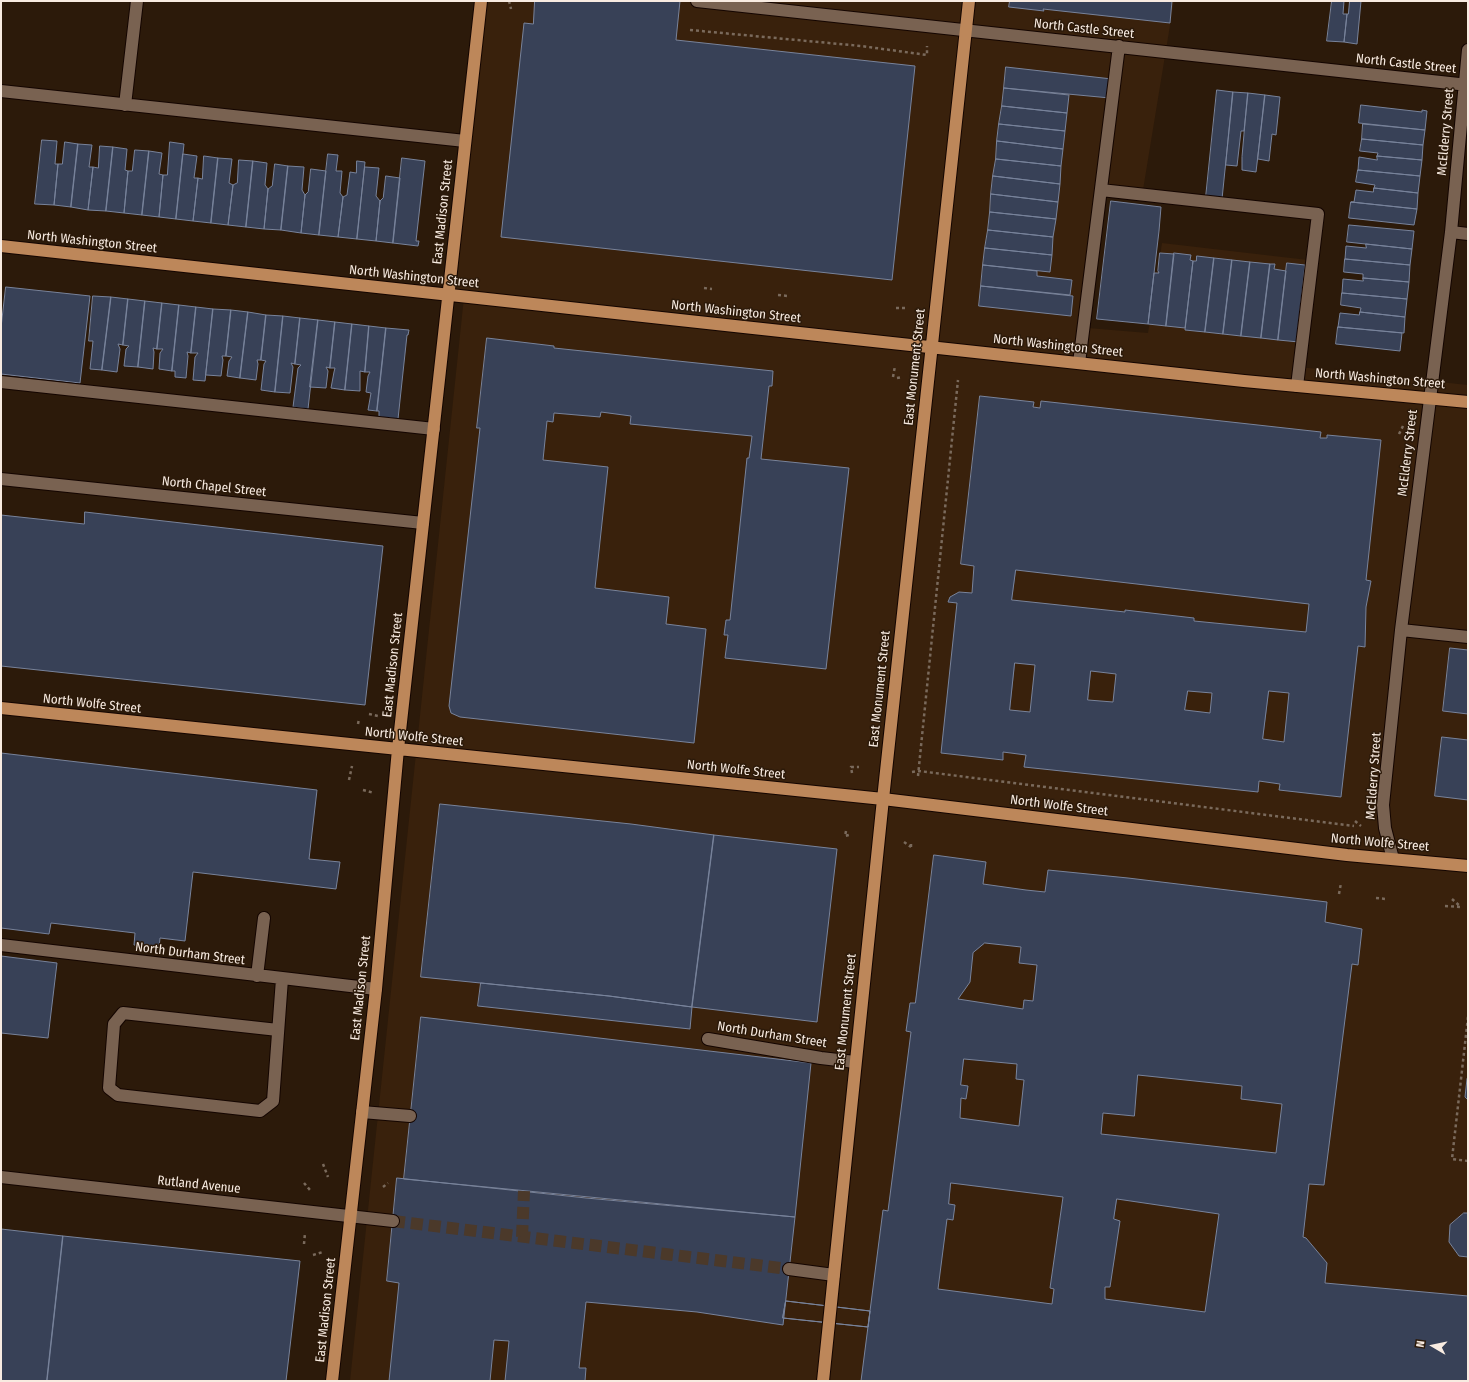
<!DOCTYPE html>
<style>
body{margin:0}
#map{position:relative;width:1469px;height:1382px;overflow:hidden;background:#2c1a0a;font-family:"Fira Sans Condensed",sans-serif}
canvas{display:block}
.frame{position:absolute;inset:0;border:2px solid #f8ebe1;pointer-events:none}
.north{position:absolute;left:1413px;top:1326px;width:40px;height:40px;-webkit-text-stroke:3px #2c1a0a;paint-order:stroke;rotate:279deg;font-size:11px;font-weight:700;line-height:16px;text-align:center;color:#f8ebe1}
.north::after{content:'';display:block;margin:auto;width:14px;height:18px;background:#f8ebe1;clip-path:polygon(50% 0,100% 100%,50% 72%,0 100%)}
</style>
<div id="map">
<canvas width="1469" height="1382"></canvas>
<div class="frame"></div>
<div class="north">N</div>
</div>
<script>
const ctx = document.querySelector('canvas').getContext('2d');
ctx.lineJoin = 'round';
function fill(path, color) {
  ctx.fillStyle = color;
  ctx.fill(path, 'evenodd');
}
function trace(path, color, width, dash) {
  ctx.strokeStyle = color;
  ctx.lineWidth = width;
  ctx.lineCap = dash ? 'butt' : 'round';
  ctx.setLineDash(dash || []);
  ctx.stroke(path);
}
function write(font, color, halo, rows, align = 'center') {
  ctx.font = font + ' "Fira Sans Condensed",sans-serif';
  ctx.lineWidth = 3;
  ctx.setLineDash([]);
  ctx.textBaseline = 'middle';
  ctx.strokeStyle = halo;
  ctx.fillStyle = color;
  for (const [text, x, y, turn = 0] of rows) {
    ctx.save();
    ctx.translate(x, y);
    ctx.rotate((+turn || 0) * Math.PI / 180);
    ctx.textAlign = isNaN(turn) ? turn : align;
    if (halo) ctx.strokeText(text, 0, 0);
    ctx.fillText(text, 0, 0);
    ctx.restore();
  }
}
const built = new Path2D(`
 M487,1H1174L1142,196L1106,193L1088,328L1148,333L1162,243L1308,260L1299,367L1468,385V1381H350L464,297L448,295Z`);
const building = new Path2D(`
 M535,1H680L676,40L915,66L892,280L501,237L524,23L533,24Z
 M1010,1H1172L1170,23L1043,9L1044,11L1009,7Z
 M1332,1H1344L1343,14H1347L1344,42L1327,41Z
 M1350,1H1361L1357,44L1344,42L1347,14H1348Z
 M1006,67L1112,79L1110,98L1004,88Z
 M1004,88L1069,95L1067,113L1002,106Z
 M1217,90L1233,92L1222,199L1206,197Z
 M1233,92L1248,93L1244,131H1241L1237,166L1226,165Z
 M1248,93L1265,95L1256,172L1242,170V157Z
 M1265,95L1280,97L1276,135L1272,134L1269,161L1258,159Z
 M1361,105L1422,112V110L1427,111L1425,130L1359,123Z
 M1002,106L1067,113L1065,131L999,124Z
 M999,124L1065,131L1063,149L997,141Z
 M1363,124L1425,130L1423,145L1362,139Z
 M1362,139L1423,145L1422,160L1377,156L1378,153L1360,151Z
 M42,140L57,141L55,164H58L54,205L35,204Z
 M997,141L1063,149L1061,166L996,159Z
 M65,142L78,144L71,207L54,205L58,164H62Z
 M170,142L184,144L176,219L159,217L163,175H167Z
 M78,144L92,145L89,167H93L88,210L71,207Z
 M100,146L113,147L106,211L88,210L93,167L98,168Z
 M113,147L127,149L125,170L128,171L124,213L106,211Z
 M135,150L149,151L142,215L124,213L128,171H132Z
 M149,151L162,153L159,174L163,175L159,217L142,215Z
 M183,154L197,156L194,178H198L193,221L176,219Z
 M328,154L338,155L336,171H342L340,193L343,197L338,237L319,235Z
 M204,156L218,158L211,223L193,221L198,178L202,179Z
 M1377,156L1422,160L1420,176L1358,170L1359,157L1377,160Z
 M218,158L232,159L229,183L233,185L228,225L211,223Z
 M402,158L425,161L416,241H419L418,246L393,243Z
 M996,159L1061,166L1060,184L993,176Z
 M239,160L253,161L246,227L228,225L233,185L237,183Z
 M253,161L267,163L265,185L268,189L264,229L246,227Z
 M357,161L365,162L357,239L338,237L343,197L347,195L350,172L356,173Z
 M275,164L288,166L281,230L264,229L268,189L272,186Z
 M288,166L304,167L302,190L305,195L301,233L281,230Z
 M365,167L379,168L376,196L380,201L376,241L357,239Z
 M311,169L326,171L319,235L301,233L305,195L308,192Z
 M1358,170L1420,176L1418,193L1374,188L1375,185L1356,182Z
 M386,176L400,178L393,243L376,241L380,201L383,198Z
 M993,176L1060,184L1058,202L991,194Z
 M1374,188L1418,193L1417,209L1351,202H1354L1356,190L1373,192Z
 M991,194L1058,202L1056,219L990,212Z
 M1111,201L1161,207L1159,231L1148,324L1097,319Z
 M1351,202L1417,209L1414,225L1349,218Z
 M990,212L1056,219L1053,237L988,230Z
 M1349,225L1414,231L1412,249L1347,242Z
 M988,230L1053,237L1052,255L985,248Z
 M1366,244L1412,249L1410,265L1345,259L1346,246L1366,248Z
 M985,248L1052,255L1050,272L983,265Z
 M1160,253L1174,254L1166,326L1148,324L1154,273H1159L1158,271Z
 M1174,253L1191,255L1190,260L1193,261L1185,328L1166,326Z
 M1197,256L1214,258L1205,332L1185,330L1193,261H1196Z
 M1214,258L1232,260L1223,334L1205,332Z
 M1345,259L1410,265L1409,282L1363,278V274L1344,272Z
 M1232,260L1250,262L1241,336L1223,334Z
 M1250,262L1270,264L1261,338L1241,336Z
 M1287,263L1305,265L1297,338L1299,342L1278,340Z
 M1270,264H1275L1274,269L1286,271L1278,340L1261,338Z
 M983,265L1037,271V276L1072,280L1070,295L981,286Z
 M1363,278L1409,282L1407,299L1342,293L1343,279L1363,281Z
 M981,286L1073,296L1071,316L979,306Z
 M6,287L90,296L80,383L1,374V328Z
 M1342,293L1407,299L1405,317L1360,312L1361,308L1341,305Z
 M93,296L111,297L102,370L90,369L93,341H89Z
 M111,297L128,299L123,345L118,344L120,349L117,372L102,370Z
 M128,299L145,301L138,367L124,366L126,349L129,346L123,345Z
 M145,301L162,303L157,349L153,348L154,352L153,369L138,367Z
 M162,303L179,305L172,371L159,369L160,353L163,349H157Z
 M179,305L196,307L191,353L187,352L188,356L186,378L175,377V371H172Z
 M196,307L213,309L205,381L193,380L195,357L198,353H191Z
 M213,309L231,310L226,356H222L223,360L221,376L206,375Z
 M231,310L248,312L240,378L227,376L229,361L232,357L226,356Z
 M248,312L266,315L261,360H257L258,364L256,380L240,378Z
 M1360,312L1405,317L1404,333L1338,327L1340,313L1359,315Z
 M266,315L283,316L275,392L261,390L264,364L266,361L261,360Z
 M283,316L300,318L295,364L291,363L293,367L290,393L275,392Z
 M300,318L318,320L308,409L293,407L298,368L301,365L295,364Z
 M318,320L335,322L330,368L326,367L328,371L326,388L310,387Z
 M335,322L352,324L345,390L331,388L334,372L335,368H330Z
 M352,324L369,326L365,372L360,371V391L345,390Z
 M369,326L386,328L377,411L368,410L371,393L366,392L368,376L370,372H365Z
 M1338,327L1402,333L1400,351L1336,344Z
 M386,328L409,330L408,335H407L398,419L379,417V411H377Z
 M487,338L554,346V348L773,371L772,386H769L761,459L849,468L826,669L725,658L728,635H724L726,620H730L747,458H749L752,436L630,424L631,416L601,412L600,417L554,413L553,422L547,421L543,460L608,467L595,588L669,597L666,624L706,629L694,743L460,717L451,713L449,706L480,428H477Z
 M980,396L1034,402L1033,407L1040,408L1041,401L1321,432L1320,438H1327V435L1381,440L1366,580L1371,581L1366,607L1365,647L1358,646L1341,797L1279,790L1280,784L1259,781L1258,792L1024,767L1026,755L1003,752V760L941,753L957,603L948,602L950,597L959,592L972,593L974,566L961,564ZM1016,570L1309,604L1306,632L1194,621V618L1125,610V612L1012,600ZM1015,663L1035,665L1030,712L1010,710ZM1091,671L1116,674L1113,702L1088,700ZM1188,691L1212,693L1210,713L1185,710ZM1269,691L1289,693L1284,742L1263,739Z
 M85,512L383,546L365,705L1,666V515L84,524Z
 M1450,648L1468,650V714L1443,711Z
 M1442,737L1468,740V800L1435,796Z
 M1,753L317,790L309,859L340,862L336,889L193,872L185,941L160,938L159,948L134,945L135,933L51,923L49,934L1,928Z
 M440,804L631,824L714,835L692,1007L609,996L421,977Z
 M714,835L837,849L817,1022L692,1007Z
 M934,855L986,862L983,884L1026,890L1045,892L1048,870L1128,878L1327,902L1325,922L1362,929L1358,965L1352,964L1324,1185L1309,1184L1303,1237L1306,1238L1327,1263L1325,1283L1468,1296V1381H861L883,1210L888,1211L911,1032L906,1031L910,1003H915ZM985,943L1021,947L1019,963L1037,965L1033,1001L1024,1000L1023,1009L958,999L970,982L973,953ZM964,1059L1017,1064L1016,1079L1024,1080L1019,1126L960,1118L961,1098L966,1099L968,1086L961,1085ZM1138,1075L1242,1086L1241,1099L1282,1104L1276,1153L1101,1134L1103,1113L1134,1116ZM951,1183L1063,1197L1050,1288L1054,1289L1052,1304L938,1289L947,1219L953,1220L955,1205L949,1204ZM1117,1199L1219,1214L1205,1312L1105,1299V1287H1110L1120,1221L1114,1219Z
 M1,956L57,963L48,1038L1,1033Z
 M481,983L609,996L692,1007L690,1029L478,1006Z
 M421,1017L811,1063L795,1217L404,1179Z
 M1468,1078V1100L1465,1097L1467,1079Z
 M397,1178L586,1198L795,1217L783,1325L697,1312L586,1302L579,1368H586L585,1381H505L509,1341L494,1340L490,1381H389L399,1283L387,1281Z
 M1464,1213H1468V1257L1459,1256L1449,1242L1450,1225Z
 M1,1229L63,1236L47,1381H1Z
 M63,1236L300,1261L286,1381H47Z
 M786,1301L870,1311L868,1327L783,1318Z
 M786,1301L870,1311L868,1327L783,1318Z`);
const minorTunnel = new Path2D(`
 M393,1221L789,1269
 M522,1237L524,1191`);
const path = new Path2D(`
 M509,1L511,9
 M690,30L861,46L927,55V46
 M704,288L712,289
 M778,295L788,296
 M896,308H905
 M893,377L895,366
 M897,378L902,377
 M1399,434L1403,426
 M369,714L378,716
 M358,724L359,719
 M912,772L919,771L1354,826
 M852,773L851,767H859
 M918,776L958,380
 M349,780L352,766
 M363,790L374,793
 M1355,821L1361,826
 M846,831L845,836L849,835
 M904,842L911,847
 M911,847V841
 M1339,894L1341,883
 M1376,898L1386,899
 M1452,899L1461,907
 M1445,906L1461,907
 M1468,1017L1452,1159L1468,1161
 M323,1164L328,1177
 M304,1183L310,1190
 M383,1187L388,1183
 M304,1244L305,1233
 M313,1255L323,1252`);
const minor = new Path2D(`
 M697,1L1468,85
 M1,91L465,141
 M125,105L137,1
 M1101,190L1318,214L1297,386
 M1451,232L1468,234
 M1079,363L1119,46
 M1,382L434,429
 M1,479L423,523
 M1401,630L1468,637
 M1393,859L1385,828L1383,805L1401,630L1451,232L1468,50
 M1,945L376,989
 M257,976L264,918
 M278,1030L123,1013L114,1024L109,1088L118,1095L260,1111L273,1101L282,979
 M708,1039L821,1058L855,1062
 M362,1112L410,1116
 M1,1177L393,1221
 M789,1269L834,1275`);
const major = new Path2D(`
 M1,246L753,328L1244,381L1468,402
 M1,708L883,799L1347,855L1468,866
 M332,1381L376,989L398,749L481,1
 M823,1381L883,799L969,1`);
const streetNames = [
 ["North Castle Street",1084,29,6],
 ["North Castle Street",1406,64,6],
 ["McElderry Street",1446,132,-85],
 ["East Madison Street",443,212,-84],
 ["North Washington Street",92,242,6],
 ["North Washington Street",414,277,6],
 ["North Washington Street",736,312,6],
 ["North Washington Street",1058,346,6],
 ["East Monument Street",915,367,-84],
 ["North Washington Street",1380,379,5],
 ["McElderry Street",1408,453,-83],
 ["North Chapel Street",214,487,6],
 ["East Madison Street",393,665,-84],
 ["East Monument Street",880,689,-84],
 ["North Wolfe Street",92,704,6],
 ["North Wolfe Street",414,737,6],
 ["North Wolfe Street",736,770,6],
 ["McElderry Street",1374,776,-86],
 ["North Wolfe Street",1059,806,7],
 ["North Wolfe Street",1380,843,5],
 ["North Durham Street",190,954,7],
 ["East Madison Street",361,988,-84],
 ["East Monument Street",846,1012,-84],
 ["North Durham Street",772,1035,9],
 ["Rutland Avenue",199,1185,6],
 ["East Madison Street",326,1310,-84]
];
fill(built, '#39210c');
fill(building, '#384157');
trace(building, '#78839b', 1);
trace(minorTunnel, '#4b392a', 12, [12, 6]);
trace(minor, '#140500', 14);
trace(major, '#140500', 14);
trace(path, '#7a6a5c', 2.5, [3, 3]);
trace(minor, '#796251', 12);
trace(major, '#bd875a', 12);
write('13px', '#f8ebe1', '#2c1a0a', streetNames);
</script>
